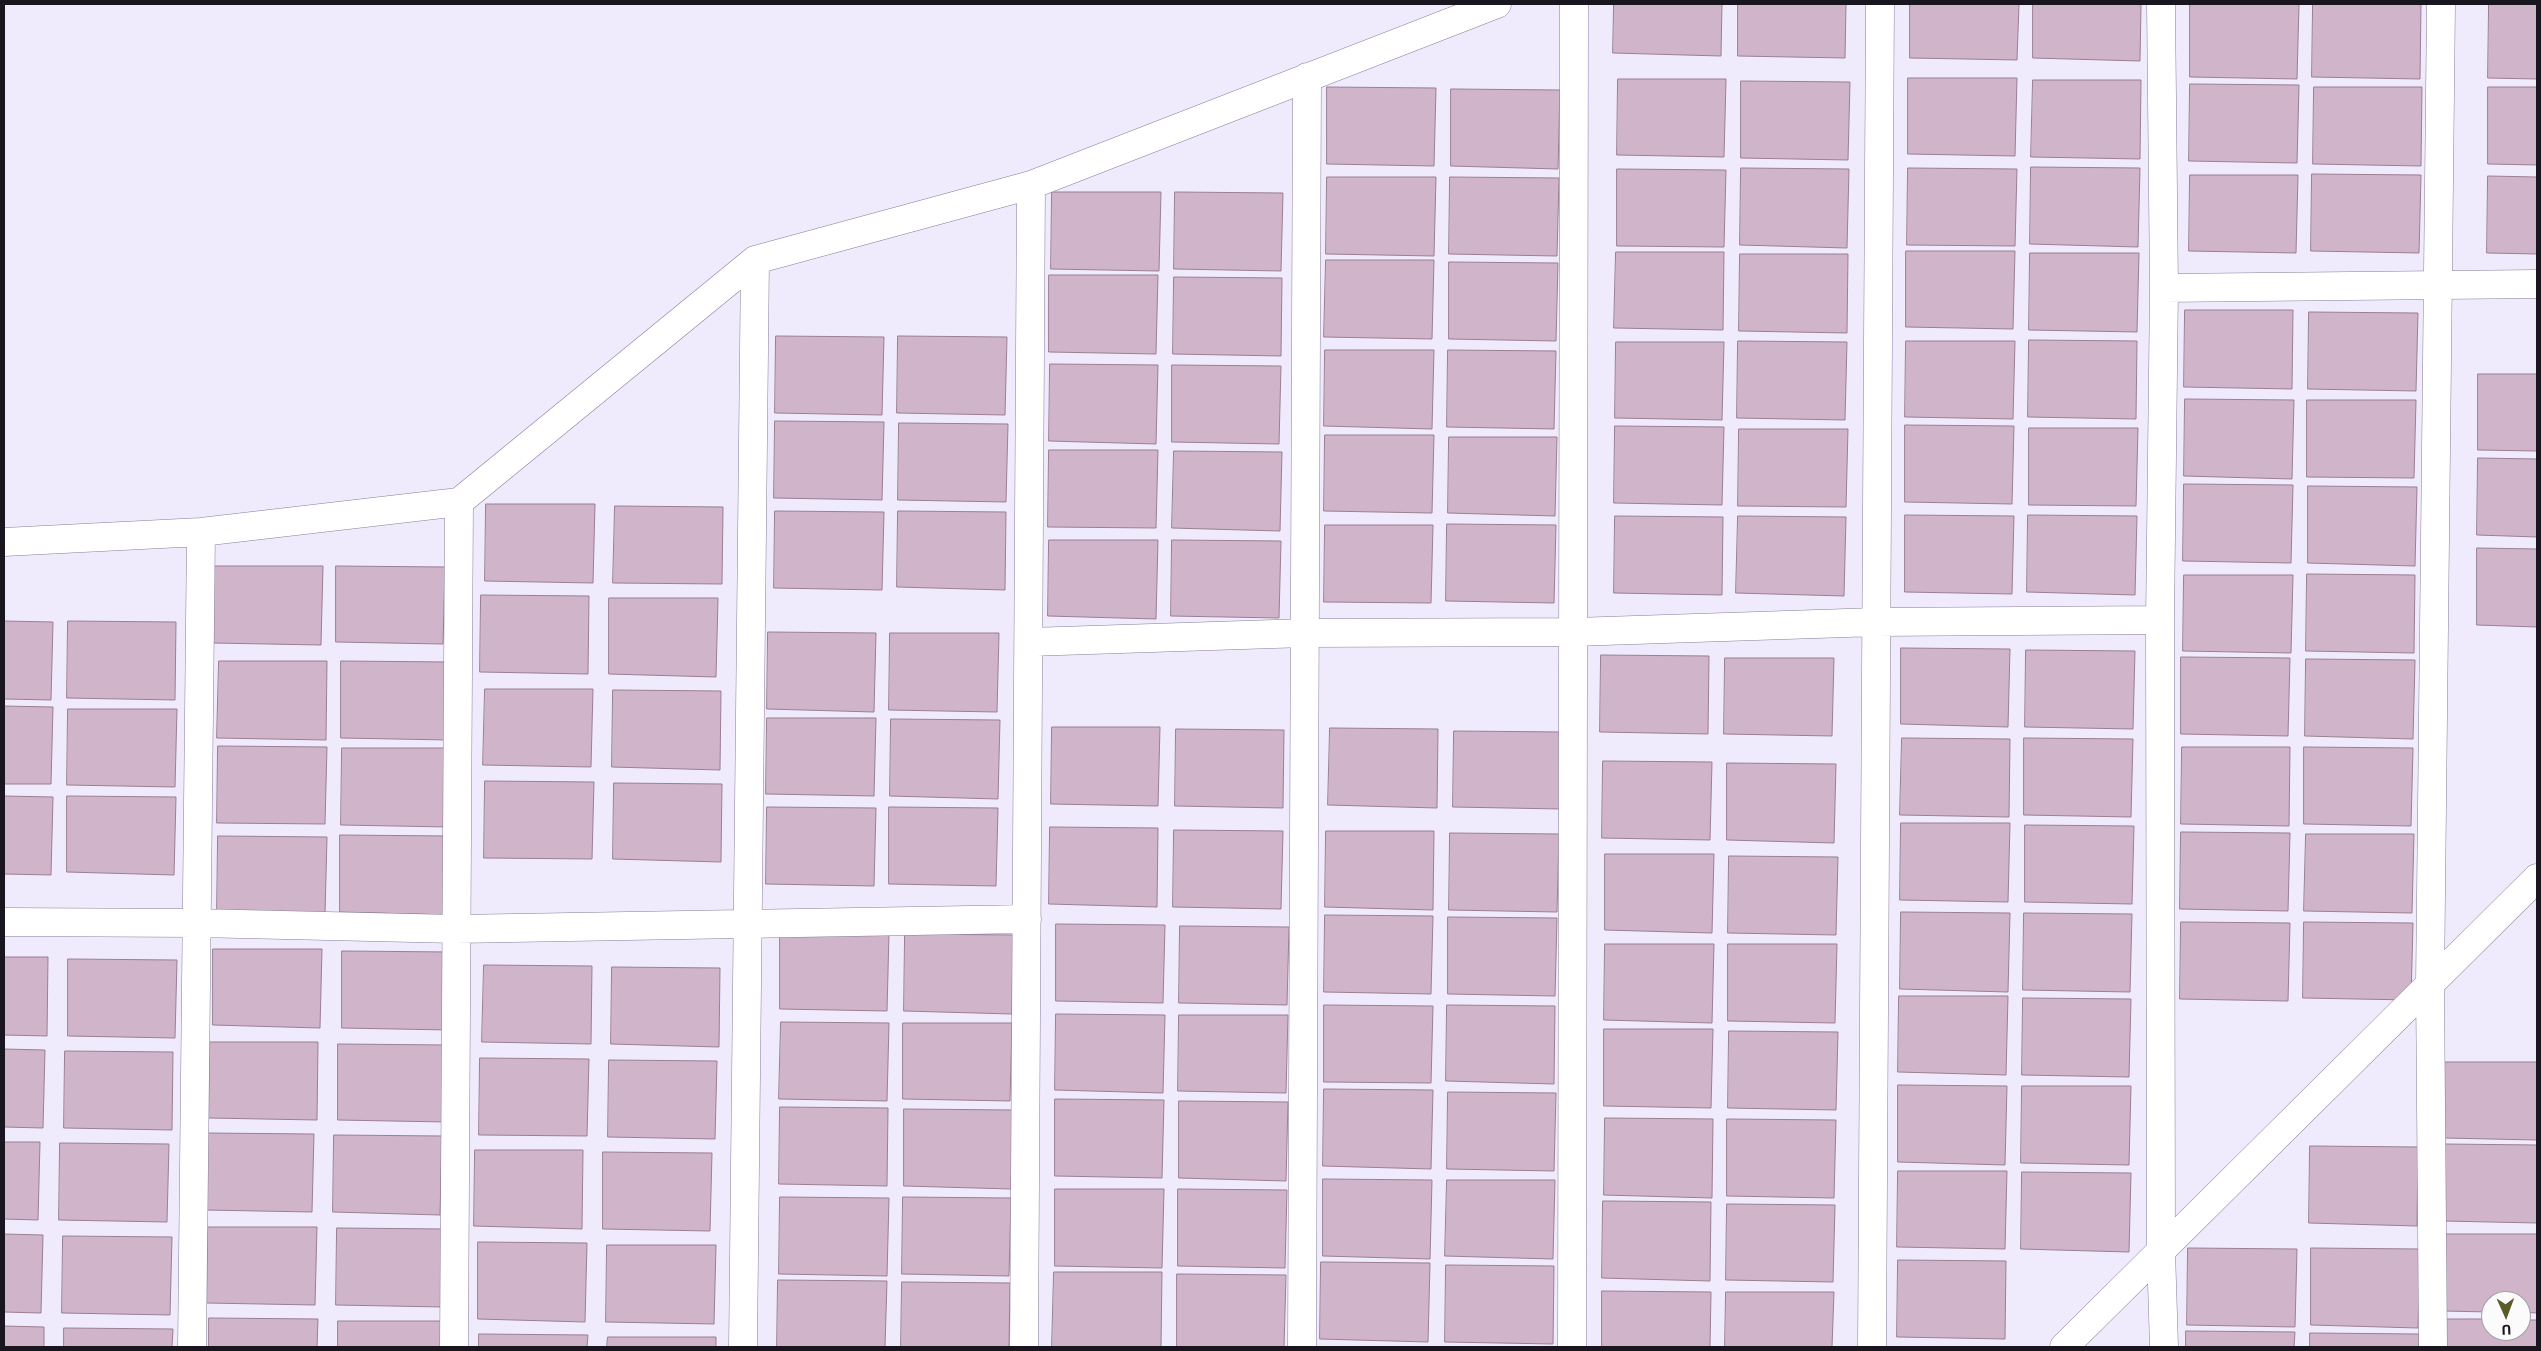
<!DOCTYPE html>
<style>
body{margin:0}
#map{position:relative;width:2541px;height:1351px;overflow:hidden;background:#f0eafd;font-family:"Exo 2",sans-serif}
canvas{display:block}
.frame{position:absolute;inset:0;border:5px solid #191620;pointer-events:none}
.north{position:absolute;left:2481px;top:1291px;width:50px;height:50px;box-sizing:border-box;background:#fbfbfb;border:1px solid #a19fa3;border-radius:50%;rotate:178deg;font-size:14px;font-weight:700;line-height:20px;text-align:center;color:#191620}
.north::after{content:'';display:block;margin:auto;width:18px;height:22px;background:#5b5c29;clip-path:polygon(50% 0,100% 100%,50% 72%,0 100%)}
</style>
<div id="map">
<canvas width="2541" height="1351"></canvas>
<div class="frame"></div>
<div class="north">U</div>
</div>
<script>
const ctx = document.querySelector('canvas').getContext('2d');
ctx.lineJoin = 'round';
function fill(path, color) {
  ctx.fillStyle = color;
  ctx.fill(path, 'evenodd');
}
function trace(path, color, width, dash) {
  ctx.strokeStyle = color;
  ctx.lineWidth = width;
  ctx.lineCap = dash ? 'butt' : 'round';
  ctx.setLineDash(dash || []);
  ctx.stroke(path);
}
const building = new Path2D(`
 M1614,4H1722L1721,56L1613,53Z
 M1738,4H1846L1845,58L1738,56Z
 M1910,4H2019L2017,60L1910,58Z
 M2033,4H2141L2140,61L2033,58Z
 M2190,4H2299L2297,79L2190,77Z
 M2313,4H2421L2420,79L2312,77Z
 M2489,4H2537V79L2488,78Z
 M1908,78H2017L2015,156L1908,154Z
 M1618,79H1726L1724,157L1617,155Z
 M2033,80H2141L2140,159L2031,157Z
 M1741,81L1850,82L1848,160L1741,158Z
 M2190,84L2299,85L2297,163L2189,161Z
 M1327,87L1436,88L1434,166L1327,164Z
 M2314,87H2422L2421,166L2313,164Z
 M2488,87H2537V165L2488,164Z
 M1451,89L1560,90L1558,169L1451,166Z
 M2031,167L2140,168L2138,247L2030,244Z
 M1741,168L1849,169L1847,248L1740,245Z
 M1908,168L2017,169L2015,246L1907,245Z
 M1617,169L1726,170L1724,247L1617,246Z
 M2312,174L2421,175L2419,253L2311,251Z
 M2190,175H2298L2296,253L2189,251Z
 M2488,176L2537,177V254L2487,253Z
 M1327,177H1436L1434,256L1326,254Z
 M1450,177L1559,178L1557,256L1449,254Z
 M1052,192H1161L1159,271L1051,269Z
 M1175,192L1283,193L1281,271L1174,269Z
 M1906,251H2015L2013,329L1906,327Z
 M1616,252H1724L1723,330L1614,328Z
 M2030,253H2139L2137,332L2029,330Z
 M1740,254H1848L1847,333L1739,331Z
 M1326,260H1434L1432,339L1324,337Z
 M1449,262L1558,263L1556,341L1449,339Z
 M1049,275H1158L1156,354L1049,352Z
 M1174,277L1282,278L1281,356L1173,354Z
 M2185,310H2293L2292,389L2184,387Z
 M2309,312L2418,313L2416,391L2308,389Z
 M776,336L884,337L882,415L775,413Z
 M898,336L1007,337L1005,415L897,413Z
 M2029,340L2137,341L2136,419L2028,417Z
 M1738,341L1847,342L1845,420L1737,418Z
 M1906,341H2015L2013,419L1905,417Z
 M1616,342H1724L1722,420L1615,418Z
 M1325,350H1434L1432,429L1324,426Z
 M1448,350L1556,351L1554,429L1447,427Z
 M1050,364L1158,365L1156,444L1049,441Z
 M1172,365L1281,366L1279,444L1172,442Z
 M2478,374H2537V451L2478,450Z
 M2185,399L2294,400L2292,479L2184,476Z
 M2307,400H2416L2414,478L2307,477Z
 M775,421L884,422L882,500L774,498Z
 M899,423L1008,424L1006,502L898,500Z
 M1905,425L2014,426L2012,504L1905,502Z
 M1615,426L1724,427L1722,505L1614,503Z
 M2029,428H2138L2136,506L2029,505Z
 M1739,429H1848L1846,507L1738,506Z
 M1325,435H1434L1432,513L1324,511Z
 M1449,437H1557L1555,516L1448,513Z
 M1049,450H1158L1156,528L1048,527Z
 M1174,451L1282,452L1280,531L1172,528Z
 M2478,458L2537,459V537L2477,535Z
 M2184,484L2293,485L2291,563L2183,561Z
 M2308,486L2417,487L2415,566L2308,563Z
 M486,504H595L593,583L485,581Z
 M615,506L723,507L722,584L613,583Z
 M775,511L884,512L882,590L774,588Z
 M898,511L1006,512L1005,590L897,587Z
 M1905,515L2014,516L2012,594L1905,592Z
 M2028,515L2137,516L2135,595L2027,592Z
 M1615,516L1723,517L1722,595L1614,593Z
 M1738,516L1846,517L1844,596L1736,593Z
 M1447,524L1556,525L1554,603L1446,601Z
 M1325,525H1433L1431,603L1324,602Z
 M1049,540H1158L1156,619L1048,616Z
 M1172,540L1281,541L1279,618L1171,616Z
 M2477,548L2537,549V627L2477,625Z
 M214,566H323L321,645L213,643Z
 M336,566L445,567L443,644L336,642Z
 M2307,574L2415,575L2414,653L2306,651Z
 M2184,575H2293L2291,653L2183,651Z
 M481,595L589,596L588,674L480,672Z
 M609,598H718L716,677L609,674Z
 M4,621L53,622L51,700L4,699Z
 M68,621L176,622L175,700L67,698Z
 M768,632L876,633L874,712L767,709Z
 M890,633H999L997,712L889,710Z
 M1901,648L2010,649L2008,727L1901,724Z
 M2026,650L2135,651L2133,729L2025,727Z
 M1601,655L1709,656L1708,734L1600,732Z
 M2181,657L2290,658L2288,736L2181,734Z
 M1725,658H1834L1832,736L1724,734Z
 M2306,659L2415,660L2413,739L2305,736Z
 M219,661H327L326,740L217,738Z
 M341,661L450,662L448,740L341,738Z
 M485,689H593L591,767L483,765Z
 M613,690L721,691L720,770L612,767Z
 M4,706L53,707L51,784H4Z
 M68,709H177L175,787L67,785Z
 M767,718H876L874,796L766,794Z
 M891,719L1000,720L998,799L890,796Z
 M1052,727H1160L1158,806L1051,804Z
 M1330,728L1438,729L1437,808L1328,805Z
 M1176,729L1284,730L1283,808L1175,806Z
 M1454,731L1563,732L1561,809L1453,807Z
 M1902,738L2010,739L2009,817L1900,815Z
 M2024,738L2133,739L2131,817L2024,815Z
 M218,746L327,747L325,824L217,823Z
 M2182,747H2290L2289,826L2181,824Z
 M2304,747L2413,748L2411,826L2304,824Z
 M342,748H451L449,827L341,825Z
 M1603,761L1712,762L1710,840L1602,838Z
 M1727,763L1836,764L1834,843L1727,840Z
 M485,781L594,782L592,859L484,858Z
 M614,783L722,784L721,862L613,859Z
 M4,796L53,797L51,875L4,874Z
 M67,796L176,797L174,875L67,872Z
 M767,807L876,808L874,886L766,884Z
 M889,807L998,808L996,886L889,884Z
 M1901,823H2010L2008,902L1900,900Z
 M2025,825L2134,826L2132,904L2025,902Z
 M1050,827L1158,828L1157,907L1049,904Z
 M1174,830L1283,831L1281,909L1173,907Z
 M1326,831H1434L1433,910L1325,907Z
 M2181,832L2290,833L2288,911L2180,909Z
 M1450,833L1559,834L1557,912L1449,910Z
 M2306,834H2414L2412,913L2304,911Z
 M340,835L449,836L447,915L340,912Z
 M218,836L327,837L325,914L217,913Z
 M1605,854H1714L1712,933L1605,930Z
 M1729,856L1838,857L1836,935L1728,933Z
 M1901,912L2010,913L2008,992L1900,989Z
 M2024,913L2132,914L2130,992L2023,990Z
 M1325,915L1433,916L1431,994L1324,992Z
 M1448,917L1557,918L1555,996L1448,994Z
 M2181,922L2290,923L2288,1001L2180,999Z
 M2304,922L2413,923L2411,1000L2303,998Z
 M1056,924L1165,925L1163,1003L1056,1001Z
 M1180,926L1289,927L1287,1005L1179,1003Z
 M780,933H889L887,1011L780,1009Z
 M905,934L1013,935L1012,1014L904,1011Z
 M1605,944H1714L1712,1023L1604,1020Z
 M1728,944H1837L1835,1023L1728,1021Z
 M213,949H322L320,1028L213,1025Z
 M342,951L451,952L449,1030L342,1028Z
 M4,957H48L47,1036L4,1035Z
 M68,959L177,960L175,1038L68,1036Z
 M484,965L592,966L591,1044L482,1042Z
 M612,967L720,968L719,1047L611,1044Z
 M1899,996H2008L2006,1075L1898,1072Z
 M2023,998L2131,999L2129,1077L2022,1075Z
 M1324,1005L1433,1006L1431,1083L1324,1082Z
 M1447,1005L1555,1006L1554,1084L1446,1081Z
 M1056,1014L1165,1015L1163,1093L1055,1090Z
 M1179,1015H1288L1286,1093L1178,1091Z
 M781,1022L889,1023L887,1101L779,1099Z
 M903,1023H1012L1010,1101L903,1099Z
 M1604,1029H1713L1711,1108L1604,1106Z
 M1729,1031L1838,1032L1836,1110L1728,1108Z
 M210,1042H318L317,1120L209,1118Z
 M338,1044L447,1045L445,1122L338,1120Z
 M4,1049L45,1050L43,1128L4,1127Z
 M65,1051L173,1052L172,1130L64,1128Z
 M480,1058L589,1059L587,1136L479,1135Z
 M609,1060L717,1061L715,1139L608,1137Z
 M2445,1062H2537V1140L2444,1138Z
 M1898,1085L2007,1086L2005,1165L1898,1162Z
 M2022,1086H2131L2129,1165L2021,1163Z
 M1324,1089L1433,1090L1431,1169L1323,1166Z
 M1448,1092L1556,1093L1554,1171L1447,1169Z
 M1055,1099L1164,1100L1162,1178L1055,1176Z
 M1179,1101L1288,1102L1286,1181L1179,1178Z
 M780,1107L888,1108L887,1186L779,1184Z
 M904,1109L1013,1110L1011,1189L904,1186Z
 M1605,1118L1713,1119L1712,1198L1604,1195Z
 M1727,1119L1836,1120L1834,1198L1727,1196Z
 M205,1133L314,1134L312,1212L204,1210Z
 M334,1135L442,1136L440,1215L333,1212Z
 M4,1142H40L38,1220L4,1219Z
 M60,1143L169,1144L167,1222L59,1220Z
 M2443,1144L2537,1145V1223L2443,1221Z
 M2310,1146L2418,1147L2417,1226L2309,1223Z
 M475,1150H583L582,1229L474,1226Z
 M603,1152L712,1153L710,1231L603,1229Z
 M1898,1171H2007L2005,1249L1897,1247Z
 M2022,1172L2131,1173L2129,1252L2021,1249Z
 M1323,1179L1432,1180L1430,1259L1323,1256Z
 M1447,1180H1555L1553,1259L1445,1256Z
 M1055,1189H1164L1162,1268L1055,1266Z
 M1178,1189L1287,1190L1285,1268L1178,1266Z
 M780,1197L889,1198L887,1276L779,1274Z
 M903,1197L1011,1198L1009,1276L902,1274Z
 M1603,1201L1711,1202L1710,1281L1602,1278Z
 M1727,1204L1835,1205L1833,1282L1726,1280Z
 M208,1227H317L315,1305L207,1303Z
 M337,1228L445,1229L443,1307L336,1305Z
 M4,1234L43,1235L41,1313L4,1312Z
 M2443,1234H2537V1313L2521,1312V1301H2491V1312L2442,1311Z
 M63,1236L172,1237L170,1315L62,1313Z
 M478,1242L587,1243L585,1322L478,1319Z
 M607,1245H716L714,1324L606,1322Z
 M2188,1248L2297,1249L2295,1327L2187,1325Z
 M2311,1248L2420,1249L2418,1328L2311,1325Z
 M1898,1260L2006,1261L2005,1339L1897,1337Z
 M1321,1262L1430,1263L1428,1342L1320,1339Z
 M1446,1265L1554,1266L1553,1344L1445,1342Z
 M1054,1272H1162L1161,1347H1052Z
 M1177,1274L1286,1275L1284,1347H1177Z
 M778,1280L887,1281L885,1347H777Z
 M902,1282L1010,1283L1009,1347H901Z
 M1602,1291L1711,1292L1710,1347H1602Z
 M1726,1292H1834L1832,1347H1725Z
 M209,1318L318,1319L317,1347H209Z
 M2443,1319H2491V1331H2521V1320H2537V1347H2442Z
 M338,1321H446V1347H338Z
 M4,1326L44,1327V1347H4Z
 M64,1328L173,1329L172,1347H64Z
 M2186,1331L2295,1332L2294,1347H2186Z
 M2310,1333L2419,1334V1347H2310Z
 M479,1334L588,1335L587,1347H479Z
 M608,1337H716V1347H607Z`);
const minor = new Path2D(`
 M2161,4L2164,288L2160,620L2161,1251L2164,1347
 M2164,288L2537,284
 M4,542L201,532L459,502L755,260L1031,185L1497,4
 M1029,642L1305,633L1574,632L1877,622L2160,620
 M4,922L197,923L456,929L1027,919
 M192,1347L201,532
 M454,1347L459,502
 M743,1347L755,260
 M1024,1347L1031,185
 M1302,1347L1307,77
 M1572,1347L1574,4
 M1872,1347L1880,4
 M2064,1347L2537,878
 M2433,1347L2430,984L2441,4`);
fill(building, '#d0b4c9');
trace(building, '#9a7f93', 1);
trace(minor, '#877e9a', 29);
trace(minor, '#fff', 28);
</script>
